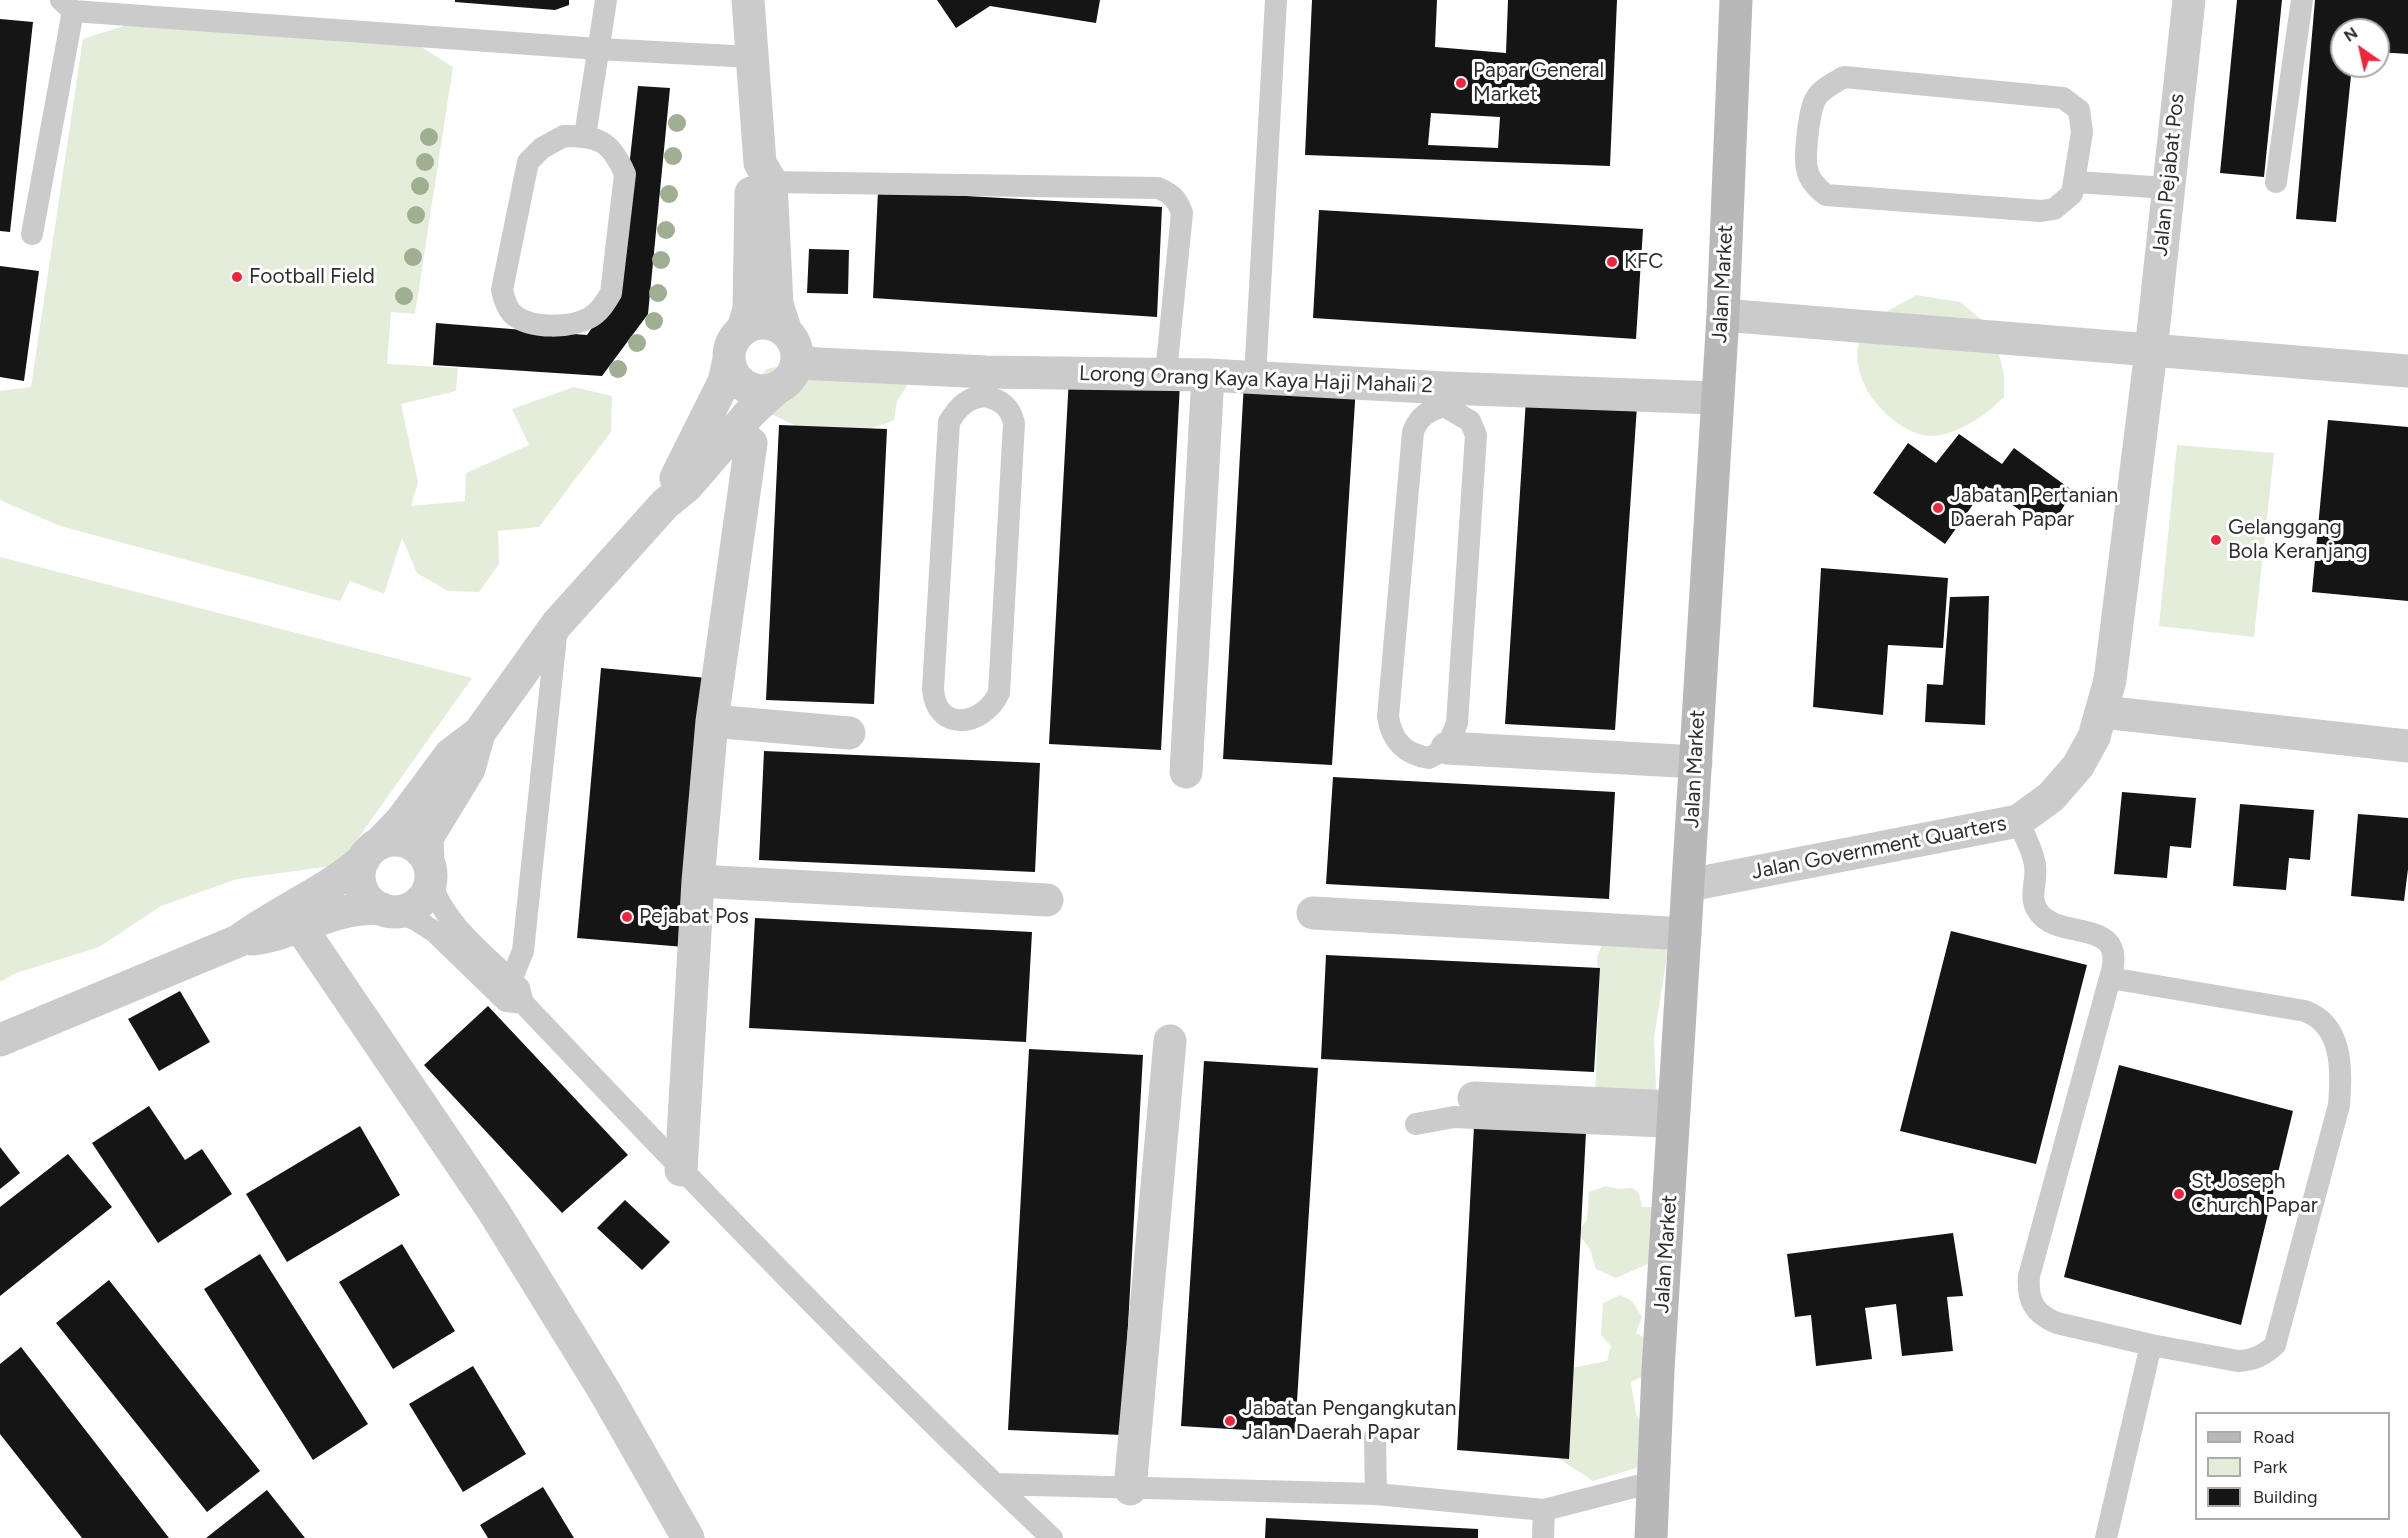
<!DOCTYPE html>
<style>
body{margin:0}
#map{position:relative;width:2408px;height:1538px;overflow:hidden;background:#fff;font-family:Figtree,sans-serif}
canvas{display:block}
.legend{position:absolute;left:2195px;top:1412px;width:195px;height:108px;box-sizing:border-box;background:#fff;border:2px solid #ababab;margin:0;padding:8px 10px;list-style:none;font-size:18px;color:#2e2e2e}
.legend li{display:flex;align-items:center;gap:12px;height:30px}
.legend b{width:30px;border:2px solid #ababab}
.north{position:absolute;left:2330px;top:18px;width:60px;height:60px;box-sizing:border-box;background:#fff;border:2px solid #ababab;border-radius:50%;rotate:326deg;font-size:16px;font-weight:700;line-height:24px;text-align:center;color:#2e2e2e}
.north::after{content:'';display:block;margin:auto;width:21px;height:27px;background:#f0253b;clip-path:polygon(50% 0,100% 100%,50% 72%,0 100%)}
</style>
<div id="map">
<canvas width="2408" height="1538"></canvas>
<ul class="legend">
<li><b style="height:8px;background:#b8b8b8"></b>Road</li>
<li><b style="height:16px;background:#e4ecda"></b>Park</li>
<li><b style="height:16px;background:#151515"></b>Building</li>
</ul>
<div class="north">N</div>
</div>
<script>
const ctx = document.querySelector('canvas').getContext('2d');
ctx.lineJoin = 'round';
function fill(path, color) {
  ctx.fillStyle = color;
  ctx.fill(path, 'evenodd');
}
function trace(path, color, width, dash) {
  ctx.strokeStyle = color;
  ctx.lineWidth = width;
  ctx.lineCap = dash ? 'butt' : 'round';
  ctx.setLineDash(dash || []);
  ctx.stroke(path);
}
function write(font, color, halo, rows, align = 'center') {
  ctx.font = font + ' Figtree,sans-serif';
  ctx.lineWidth = 6;
  ctx.setLineDash([]);
  ctx.textBaseline = 'middle';
  ctx.strokeStyle = halo;
  ctx.fillStyle = color;
  for (const [text, x, y, turn = 0] of rows) {
    ctx.save();
    ctx.translate(x, y);
    ctx.rotate((+turn || 0) * Math.PI / 180);
    ctx.textAlign = isNaN(turn) ? turn : align;
    if (halo) ctx.strokeText(text, 0, 0);
    ctx.fillText(text, 0, 0);
    ctx.restore();
  }
}
const green = new Path2D(`
 M136,22L421,47L453,67L415,314L391,312L387,364L458,368L456,391L401,404L418,482L411,506L465,501L466,473L529,445L512,409L574,387L612,396L611,432L539,527L498,531L499,564L479,592L448,591L417,573L402,538L384,594L350,581L340,601L60,526L0,500V391L31,387L83,39Z
 M1916,295L1960,302L1993,329L2004,375V397C1987,415 1950,441 1923,435C1880,424 1837,365 1868,325C1876,315 1904,303 1916,295Z
 M812,346L905,365L907,386L897,401L894,420C864,434 829,436 797,426C784,421 771,413 758,408L752,395L755,382L767,369L797,363Z
 M2177,445L2274,453L2254,637L2159,626Z
 M0,557L472,678L339,865L237,879L161,906L99,947L16,973L0,982Z
 M1662,936L1668,950L1654,1038L1656,1087L1652,1119L1595,1102L1599,982L1597,957L1603,942Z
 M1606,1186L1617,1189L1632,1188L1639,1193L1642,1207H1654L1650,1263L1616,1278L1596,1269L1590,1249L1577,1232L1587,1220L1589,1192Z
 M1620,1295L1632,1301L1642,1317L1636,1333L1647,1339L1642,1377L1631,1382L1636,1414L1644,1427L1639,1467L1593,1481L1558,1458L1566,1369L1607,1361L1611,1346L1601,1335L1603,1303Z`);
const building = new Path2D(`
 M455,0H569V5L555,10L455,2Z
 M937,0H1100L1096,23L990,6L956,28Z
 M1312,0H1437L1435,47L1506,53L1508,0H1617L1610,166L1305,155ZM1431,113L1500,117L1498,148L1428,145Z
 M2237,0H2282L2264,177L2220,173Z
 M2315,0H2408V54L2378,52V30H2342V66H2352L2336,222L2296,219Z
 M0,19L33,22L10,232L0,231Z
 M638,86L670,88L648,314L602,376L433,365L436,323L587,335L615,294Z
 M878,191L1162,207L1157,317L873,298Z
 M1319,210L1643,229L1636,339L1313,318Z
 M809,249L849,250L848,294L807,293Z
 M0,266L39,271L24,381L0,377Z
 M1069,377L1180,383L1161,750L1049,744Z
 M1244,382L1356,386L1332,765L1223,759Z
 M1526,399L1637,406L1615,730L1505,724Z
 M2328,420L2408,427V601L2312,592Z
 M779,425L887,429L874,704L766,700Z
 M1959,434L2002,464L2014,448L2073,491L2049,531L1986,486L1945,544L1873,493L1908,443L1936,463Z
 M1821,568L1948,578L1943,648L1888,645L1883,715L1813,707Z
 M1989,596L1985,725L1925,722L1927,684L1943,685L1950,597Z
 M601,668L707,678L684,947L577,938Z
 M764,751L1040,763L1035,872L759,860Z
 M1333,777L1615,792L1609,899L1326,884Z
 M2122,792L2196,798L2191,848L2170,846L2167,878L2114,874Z
 M2240,804L2314,810L2310,860L2289,858L2286,890L2233,886Z
 M2358,814L2408,818V869L2404,901L2351,896Z
 M755,918L1032,932L1026,1042L749,1028Z
 M1951,931L2087,965L2036,1164L1900,1131Z
 M1326,955L1600,968L1594,1072L1321,1059Z
 M180,991L210,1042L159,1071L128,1019Z
 M488,1006L628,1155L562,1213L424,1065Z
 M1029,1049L1143,1055L1122,1435L1008,1430Z
 M1204,1061L1318,1068L1295,1433L1181,1426Z
 M2119,1065L2293,1111L2241,1325L2064,1277Z
 M149,1106L185,1160L202,1149L232,1194L158,1243L92,1143Z
 M360,1126L400,1195L287,1262L246,1194Z
 M1474,1126L1586,1132L1569,1459L1457,1450Z
 M0,1147L20,1173L0,1189Z
 M68,1154L112,1207L0,1296V1207Z
 M625,1200L670,1242L642,1270L597,1228Z
 M1953,1233L1963,1296L1947,1297L1953,1351L1902,1356L1896,1304L1865,1308L1872,1359L1816,1366L1811,1315L1795,1317L1787,1254Z
 M402,1244L455,1331L393,1369L339,1282Z
 M260,1254L368,1424L313,1460L204,1289Z
 M109,1280L260,1471L207,1512L56,1323Z
 M21,1347L169,1538H82L0,1434V1364Z
 M473,1366L526,1454L463,1492L409,1404Z
 M543,1487L574,1538H488L480,1525Z
 M267,1490L305,1538H206Z
 M1266,1518L1478,1529V1538H1265Z`);
const service = new Path2D(`
 M61,0L73,11L598,49L752,57
 M1844,77L2063,98L2079,110L2082,132L2072,194L2054,209L2041,211L1826,195C1818,189 1809,180 1807,169C1804,156 1809,112 1815,100C1820,89 1834,83 1844,77Z
 M564,136C599,136 611,141 625,174L611,293C605,303 599,313 589,318C571,328 532,329 515,316C507,310 504,299 502,290L528,162L542,148Z
 M585,136L606,0
 M771,182L1158,188C1172,194 1177,199 1182,213L1166,373
 M2076,182L2167,188
 M2276,182L2302,0
 M32,234L73,11
 M1255,377L1276,0
 M984,396C1001,400 1010,406 1014,423L999,693C982,728 936,732 933,689L949,422C958,407 967,398 984,396Z
 M1444,406L1470,421L1476,435L1457,723L1447,748L1429,758C1404,754 1392,741 1388,717L1413,432C1419,416 1428,411 1444,406Z
 M2018,821C2024,835 2033,850 2035,865C2038,885 2025,900 2043,917C2067,939 2129,919 2110,978L2305,1011C2343,1025 2342,1070 2339,1105L2275,1345C2263,1356 2254,1360 2238,1361L2151,1345L2106,1538
 M431,883C445,926 487,956 519,988L523,1003C696,1185 869,1366 1052,1538
 M395,911L416,920L435,932L506,1001L523,1003
 M2110,978L2029,1276C2027,1300 2034,1314 2057,1323L2151,1345
 M511,980L523,951L557,626
 M1416,1124L1454,1117L1674,1127
 M1375,1437L1376,1494
 M995,1484L1376,1494L1544,1510L1653,1482
 M1543,1538L1544,1510`);
const pedestrian = new Path2D(`
 M712,721L849,733
 M1447,748L1696,762
 M1186,772L1208,375
 M698,881L1047,900
 M1313,913L1685,934
 M1474,1098L1674,1107
 M681,1170L698,881L712,721L751,443
 M1130,1489L1170,1041`);
const minor = new Path2D(`
 M1723,315L2408,371
 M797,363L986,372L1208,375L1445,388L1716,398
 M2103,712L2408,746
 M1689,885L2018,821L2051,797L2078,766L2094,737L2110,680L2151,351L2189,0
 M301,928L494,1212L605,1392L688,1538`);
const tertiary = new Path2D(`
 M748,0L760,163L771,182L777,304L786,332
 M729 357a34 34 0 1 1 68 0a34 34 0 1 1-68 0Z
 M743,329L749,309L751,193
 M676,478L724,382L729,359
 M359 876a36 36 0 1 1 72 0a36 36 0 1 1-72 0Z
 M380,843L401,821L450,755L479,733L557,624L665,504L687,486L750,413L776,389
 M428,860L427,838L469,769L479,733
 M252,939C297,934 337,904 382,909
 M0,1040L238,941C278,911 327,892 364,859`);
const secondary = new Path2D(`
 M1651,1538L1658,1370L1723,315L1736,0`);
const trees = [
 [677,123],
 [429,137],
 [673,156],
 [425,162],
 [420,186],
 [669,194],
 [416,215],
 [666,230],
 [413,257],
 [661,260],
 [658,293],
 [404,296],
 [654,321],
 [637,343],
 [618,369]
];
const markers = [
 [1461,83,6,"#f0253b"],
 [1612,262,6,"#f0253b"],
 [237,277,6,"#f0253b"],
 [1938,508,6,"#f0253b"],
 [2216,540,6,"#f0253b"],
 [627,917,6,"#f0253b"],
 [2179,1194,6,"#f0253b"],
 [1230,1421,6,"#f0253b"]
];
const poiNames = [
 ["Papar General",1473,71],
 ["Market",1473,95],
 ["KFC",1624,262],
 ["Football Field",249,277],
 ["Jabatan Pertanian",1950,496],
 ["Daerah Papar",1950,520],
 ["Gelanggang",2228,528],
 ["Bola Keranjang",2228,552],
 ["Pejabat Pos",639,917],
 ["St Joseph",2191,1182],
 ["Church Papar",2191,1206],
 ["Jabatan Pengangkutan",1242,1409],
 ["Jalan Daerah Papar",1242,1433]
];
const streetNames = [
 ["Jalan Pejabat Pos",2169,175,-84],
 ["Jalan Market",1723,284,-87],
 ["Lorong Orang Kaya Kaya Haji Mahali 2",1256,380,2],
 ["Jalan Market",1695,769,-87],
 ["Jalan Government Quarters",1879,848,-11],
 ["Jalan Market",1666,1254,-86]
];
fill(green, '#e4ecda');
fill(building, '#151515');
trace(service, '#cbcbcb', 22);
trace(pedestrian, '#cbcbcb', 33);
trace(minor, '#cbcbcb', 33);
trace(tertiary, '#cbcbcb', 33);
trace(secondary, '#b8b8b8', 33);
ctx.fillStyle = '#a0ae92';
for (const [x, y] of trees) {
  ctx.beginPath();
  ctx.arc(x, y, 9, 0, 2 * Math.PI);
  ctx.fill();
}
for (const [x, y, r, color] of markers) {
  const dot = new Path2D();
  dot.arc(x, y, r, 0, 2 * Math.PI);
  ctx.fillStyle = color;
  ctx.fill(dot);
  trace(dot, '#fff', 2);
}
write('21px', '#2e2e2e', '#fff', poiNames, 'left');
write('21px', '#2e2e2e', '#fff', streetNames);
</script>
